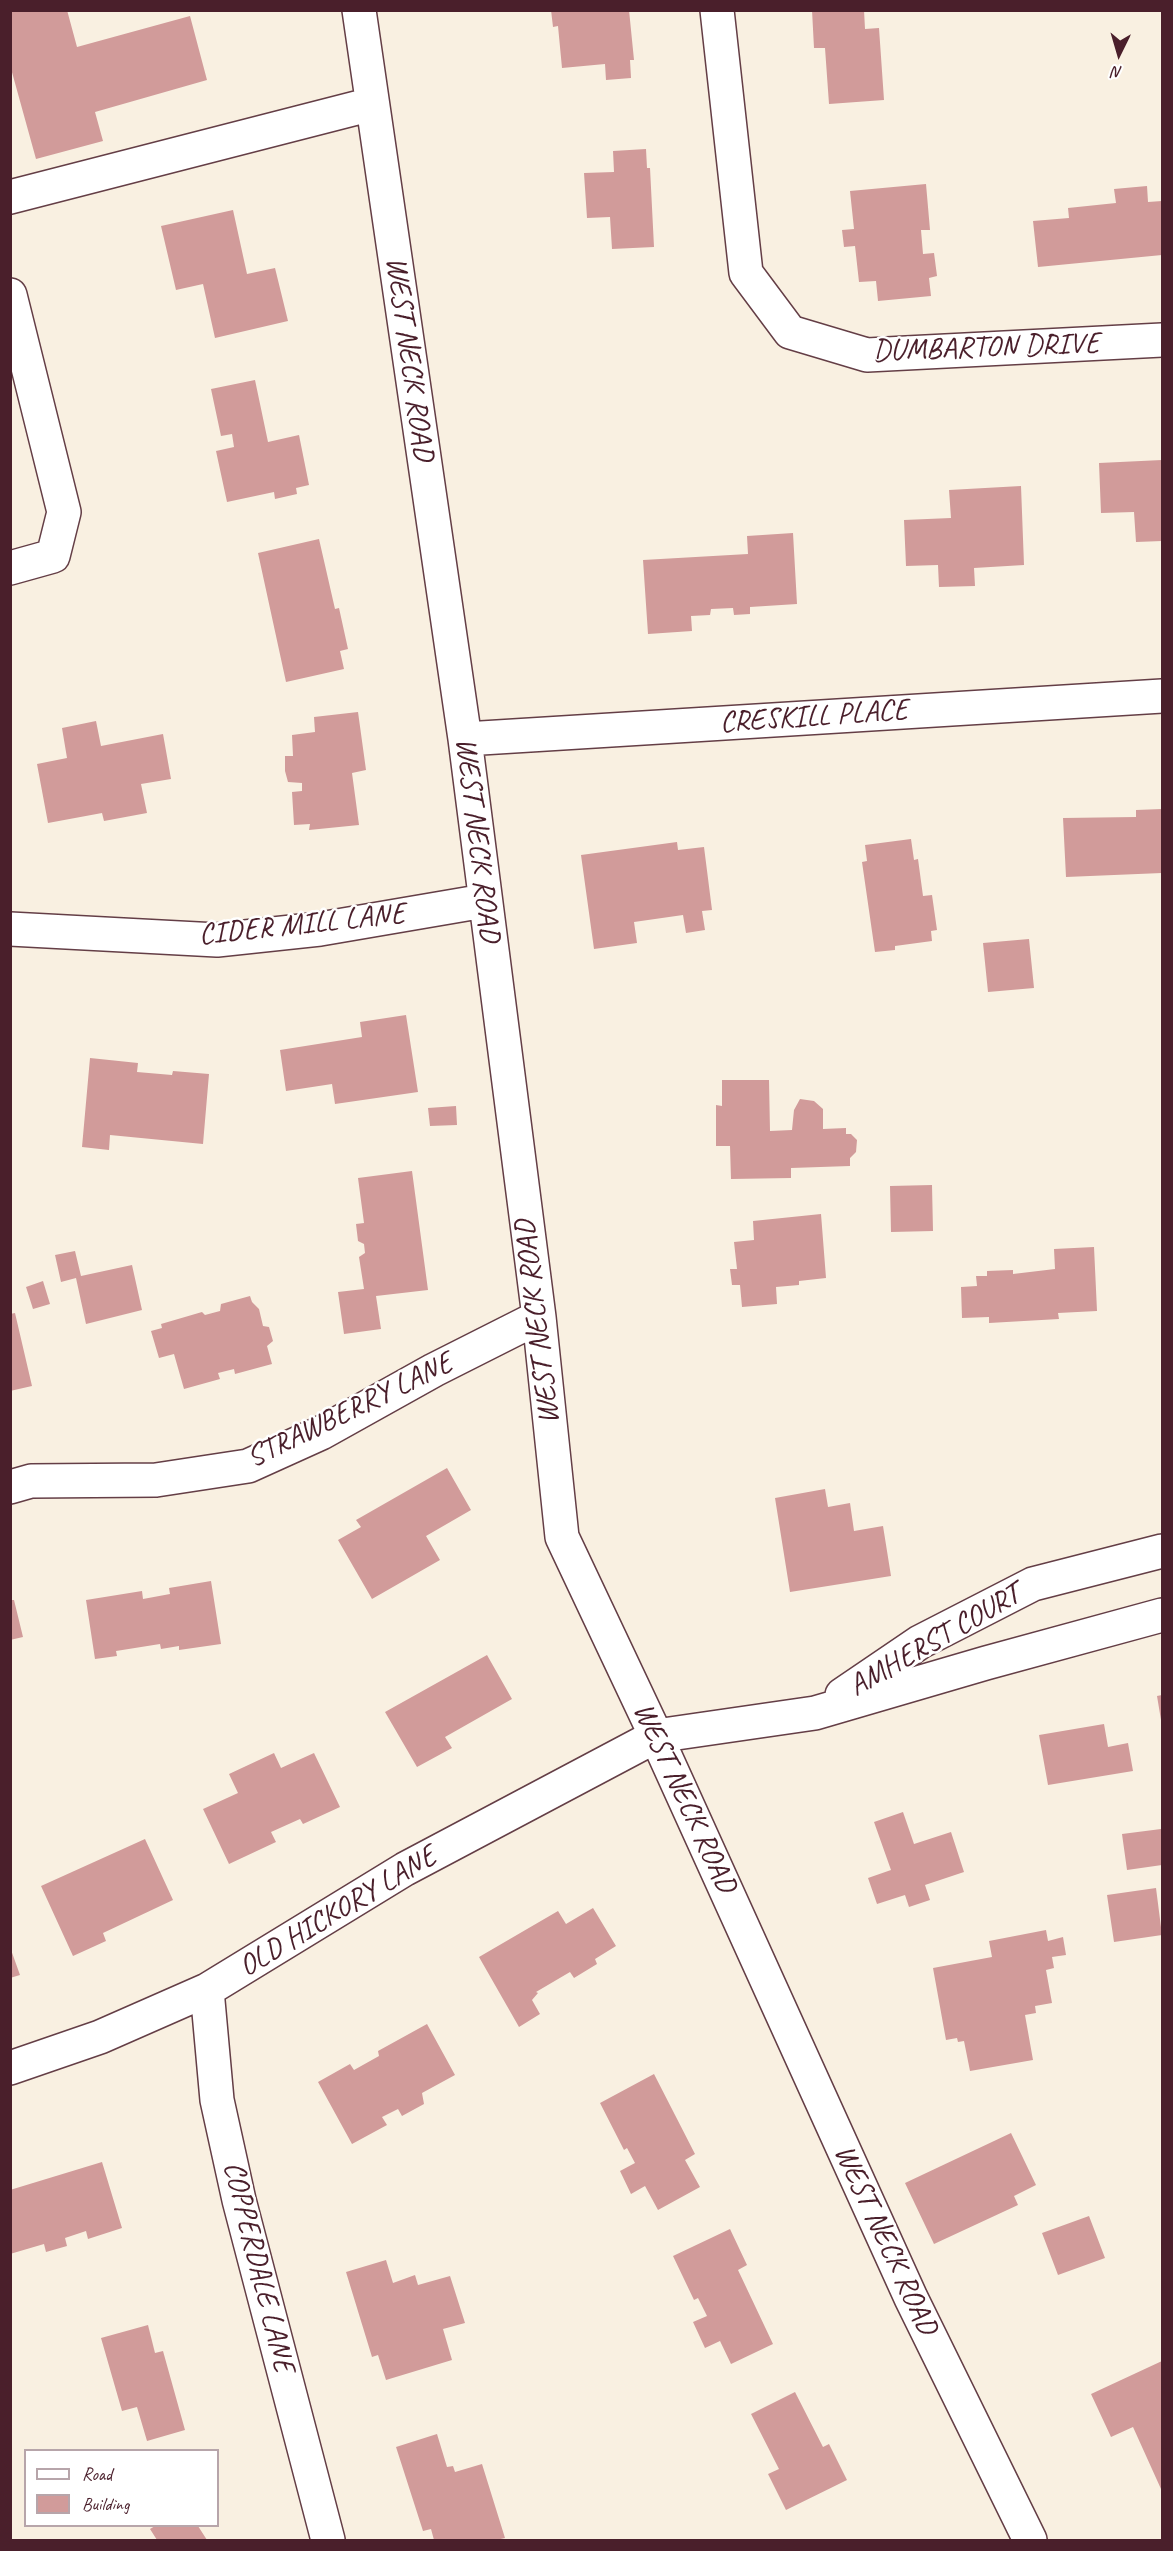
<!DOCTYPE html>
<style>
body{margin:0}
#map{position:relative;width:1173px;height:2551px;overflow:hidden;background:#f9f0e1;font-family:Caveat,sans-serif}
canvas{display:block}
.frame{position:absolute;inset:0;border:12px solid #4a1f2b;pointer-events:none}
.legend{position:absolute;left:24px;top:2449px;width:195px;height:78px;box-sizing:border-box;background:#fff;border:2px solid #b7a5aa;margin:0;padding:8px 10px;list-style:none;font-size:18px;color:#4a1f2b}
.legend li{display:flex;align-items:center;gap:12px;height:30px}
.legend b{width:30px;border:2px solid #b7a5aa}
.north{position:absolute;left:1089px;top:24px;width:60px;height:60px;-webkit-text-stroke:4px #fff;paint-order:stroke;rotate:185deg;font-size:16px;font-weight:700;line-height:24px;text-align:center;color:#4a1f2b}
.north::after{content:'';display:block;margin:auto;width:21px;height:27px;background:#4a1f2b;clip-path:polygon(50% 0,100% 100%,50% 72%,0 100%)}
</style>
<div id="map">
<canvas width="1173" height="2551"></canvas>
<div class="frame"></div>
<ul class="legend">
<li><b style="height:8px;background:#fff"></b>Road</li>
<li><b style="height:16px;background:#d19b9a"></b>Building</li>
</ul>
<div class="north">N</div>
</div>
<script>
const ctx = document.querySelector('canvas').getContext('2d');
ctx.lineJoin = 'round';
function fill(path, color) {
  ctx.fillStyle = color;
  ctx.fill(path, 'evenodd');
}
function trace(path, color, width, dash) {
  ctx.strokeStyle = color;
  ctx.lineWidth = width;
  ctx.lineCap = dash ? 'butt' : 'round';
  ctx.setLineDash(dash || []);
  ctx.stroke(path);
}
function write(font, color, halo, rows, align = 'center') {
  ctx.font = font + ' Caveat,sans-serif';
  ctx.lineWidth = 5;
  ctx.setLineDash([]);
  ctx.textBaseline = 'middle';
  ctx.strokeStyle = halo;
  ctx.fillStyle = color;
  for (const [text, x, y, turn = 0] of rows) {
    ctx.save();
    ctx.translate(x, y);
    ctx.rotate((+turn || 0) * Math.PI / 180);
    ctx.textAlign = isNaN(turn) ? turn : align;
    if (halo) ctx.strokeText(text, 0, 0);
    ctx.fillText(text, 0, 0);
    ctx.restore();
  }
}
const building = new Path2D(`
 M10,10H67L77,47L190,16L207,80L95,112L103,141L36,159L10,65Z
 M551,10H629L634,60H630L631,78L606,80L605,64L562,68L558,26L553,27Z
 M812,10H864L865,29L879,28L884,100L829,104L825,48H814Z
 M646,149L647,168H650L654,247L612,249L610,217L587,218L584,173L614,172L613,151Z
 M926,184L930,230H921L923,254L934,253L937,276L929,278L931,296L878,301L876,281L859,282L855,246L844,247L842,230L854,229L850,191Z
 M1147,186L1148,202L1162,201V255L1038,267L1033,221L1069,218L1068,208L1116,203L1114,189Z
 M233,210L247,274L275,268L288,321L215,338L203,284L176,290L161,226Z
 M255,380L268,442L299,435L309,485L296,488L297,494L275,499L274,492L227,502L216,451L234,447L232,434L221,436L211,389Z
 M1162,460V541L1136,542L1134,512L1101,513L1099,463Z
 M1021,486L1024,565L974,568L975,586L939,587L938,565L906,566L904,520L951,518L949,490Z
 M793,533L797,604L750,607V614L734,615L733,608L711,609L710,615L691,616L692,631L648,634L643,560L748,554L747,536Z
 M319,539L335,609L339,608L348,649L340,651L344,669L286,682L258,553Z
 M358,712L366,770L352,773L359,825L309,830L310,824L294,825L292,792L302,791V783L288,782L285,771V756H293L292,735L315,732L314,717Z
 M96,721L101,746L163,734L171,779L141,784L147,813L104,821L102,813L48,823L37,764L67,758L62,728Z
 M1162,809V873L1066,877L1063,818L1136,817V810Z
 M911,839L914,860L918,859L923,896L932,895L937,930L931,931L932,941L895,946V950L875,952L862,862L867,861L865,845Z
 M677,842L678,850L704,847L712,910L702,911L705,930L686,933L683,915L634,922L637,943L594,949L581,855Z
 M1029,939L1034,988L988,992L983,943Z
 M406,1015L418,1092L335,1104L332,1084L286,1091L280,1050L362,1037L360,1022Z
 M90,1058L138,1063L137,1072L172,1075L173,1071L209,1074L203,1144L110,1135L109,1150L82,1147Z
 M722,1080H769L770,1131L792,1130L794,1110L800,1099L814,1101L823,1109V1129L846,1128V1134H851L857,1140L856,1152L850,1158V1166L791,1168V1178L731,1179L730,1146H716V1105L722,1106Z
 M456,1106L457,1125L430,1126L428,1108Z
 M412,1171L428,1290L376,1296L381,1329L344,1334L338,1292L364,1289L359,1257L365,1253L364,1244L358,1241L356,1224L364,1223L358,1178Z
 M932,1185L933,1231L891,1232L890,1186Z
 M821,1214L826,1278L799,1281V1285L776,1287L777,1304L742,1307L740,1285H732L730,1269H737L734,1242L754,1240L753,1221Z
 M1094,1247L1097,1311L1058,1313L1059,1319L989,1323V1317L962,1318L961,1287L977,1286L976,1276H987V1271L1013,1270V1274L1055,1269L1054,1249Z
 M75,1251L81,1276L132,1265L142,1310L86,1324L76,1278L61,1282L55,1255Z
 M43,1281L50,1304L33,1309L26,1287Z
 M250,1296L252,1302L259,1309L263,1326L269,1327L273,1341L267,1346L272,1364L235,1374L234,1369L218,1373L220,1379L184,1389L174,1354L159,1358L151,1331L162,1328L161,1324L202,1312L205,1315L220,1311L221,1304Z
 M15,1313L32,1386L10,1391V1314Z
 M447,1468L471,1510L426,1536L440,1560L372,1599L338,1540L361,1527L356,1520Z
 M825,1489L828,1507L850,1503L854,1531L883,1526L891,1576L790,1592L775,1498Z
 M211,1581L221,1644L179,1650V1646L161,1649L160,1644L116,1651L117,1656L95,1659L86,1600L142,1591L143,1599L170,1594L169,1588Z
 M10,1600H14L23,1637L10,1640Z
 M487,1655L512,1699L445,1737L452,1748L417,1767L385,1712Z
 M1162,1695V1720H1161L1157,1696Z
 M1104,1724L1108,1747L1128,1743L1133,1771L1048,1785L1039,1735Z
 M274,1753L281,1768L314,1753L340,1807L303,1824L300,1819L271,1832L276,1842L229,1864L203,1809L238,1793L229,1774Z
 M903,1812L914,1844L951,1832L964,1872L925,1885L930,1900L909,1907L905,1895L877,1904L868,1878L891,1870L874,1822Z
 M1161,1829L1162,1865L1127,1870L1122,1834Z
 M145,1839L173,1900L103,1933L106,1941L73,1956L41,1886Z
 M1156,1888L1162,1935L1114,1942L1107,1895Z
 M593,1908L616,1946L595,1959L597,1964L574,1978L570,1972L536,1992L538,1993L532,2000L540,2014L519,2027L479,1957L558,1911L566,1924Z
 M1046,1930L1048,1941L1063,1937L1066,1955L1052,1957L1054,1968L1046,1970L1052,2003L1035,2006L1036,2013L1025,2015L1033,2060L970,2071L964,2041L958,2042L957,2038L946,2040L933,1968L992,1957L989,1941Z
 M10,1947L20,1975L10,1978Z
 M427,2024L455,2075L422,2093L424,2104L402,2116L398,2109L382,2117L387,2125L352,2144L318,2082L350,2064L354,2070L379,2056L378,2051Z
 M654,2074L695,2154L685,2160L700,2187L658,2210L645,2186L631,2194L620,2171L635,2163L627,2148L624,2150L600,2103Z
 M1011,2133L1036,2185L1014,2196L1018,2205L934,2244L905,2183Z
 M102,2162L122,2228L88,2239L86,2231L65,2238L67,2246L46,2252L44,2244L10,2254V2190Z
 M1089,2216L1105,2258L1058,2275L1042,2233Z
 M730,2229L747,2265L738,2270L773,2344L731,2364L720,2341L705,2348L693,2322L707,2316L698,2298L694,2300L673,2256Z
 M386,2260L393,2283L415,2275L418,2285L450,2276L465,2323L443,2329L452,2360L386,2380L378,2355L372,2357L346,2272Z
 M148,2325L155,2353L163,2351L185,2430L147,2441L137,2407L122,2411L101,2338Z
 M1162,2361V2488L1161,2489L1133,2427L1111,2437L1091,2394Z
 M795,2392L823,2447L829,2444L847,2480L786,2510L768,2474L779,2469L751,2414Z
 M437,2434L447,2467L453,2466L455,2472L482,2464L505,2538L496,2540H434L431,2529L423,2531L396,2447Z
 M155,2526H198L207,2540H157L150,2529Z`);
const minor = new Path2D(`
 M359,10L465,739L539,1317L562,1537L656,1736L911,2298L1030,2540
 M717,10L746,273L790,332L867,355L1162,340
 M10,197L372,104
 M10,295L64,512L53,556L10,568
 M465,739L1162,696
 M10,929L217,940L320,929L484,901
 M10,1487L31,1481L156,1480L248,1466L321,1433L434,1370L539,1317
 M842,1695L920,1642L1033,1584L1162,1551
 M207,1990L217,2100L239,2200L328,2540
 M10,2068L100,2037L207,1990L405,1869L656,1736L815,1713L986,1663L1162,1615`);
const streetNames = [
 ["DUMBARTON DRIVE",986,348,-2],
 ["WEST NECK ROAD",409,359,82],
 ["CRESKILL PLACE",814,717,-4],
 ["WEST NECK ROAD",477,840,83],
 ["CIDER MILL LANE",302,925,-6],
 ["WEST NECK ROAD",538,1322,-97],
 ["STRAWBERRY LANE",350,1411,-26],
 ["AMHERST COURT",935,1641,-30],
 ["WEST NECK ROAD",684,1798,65],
 ["OLD HICKORY LANE",338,1912,-31],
 ["WEST NECK ROAD",885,2240,65],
 ["COPPERDALE LANE",258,2267,76]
];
fill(building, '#d19b9a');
trace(minor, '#643e46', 36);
trace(minor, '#fff', 33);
write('30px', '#4a1f2b', '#fff', streetNames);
</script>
